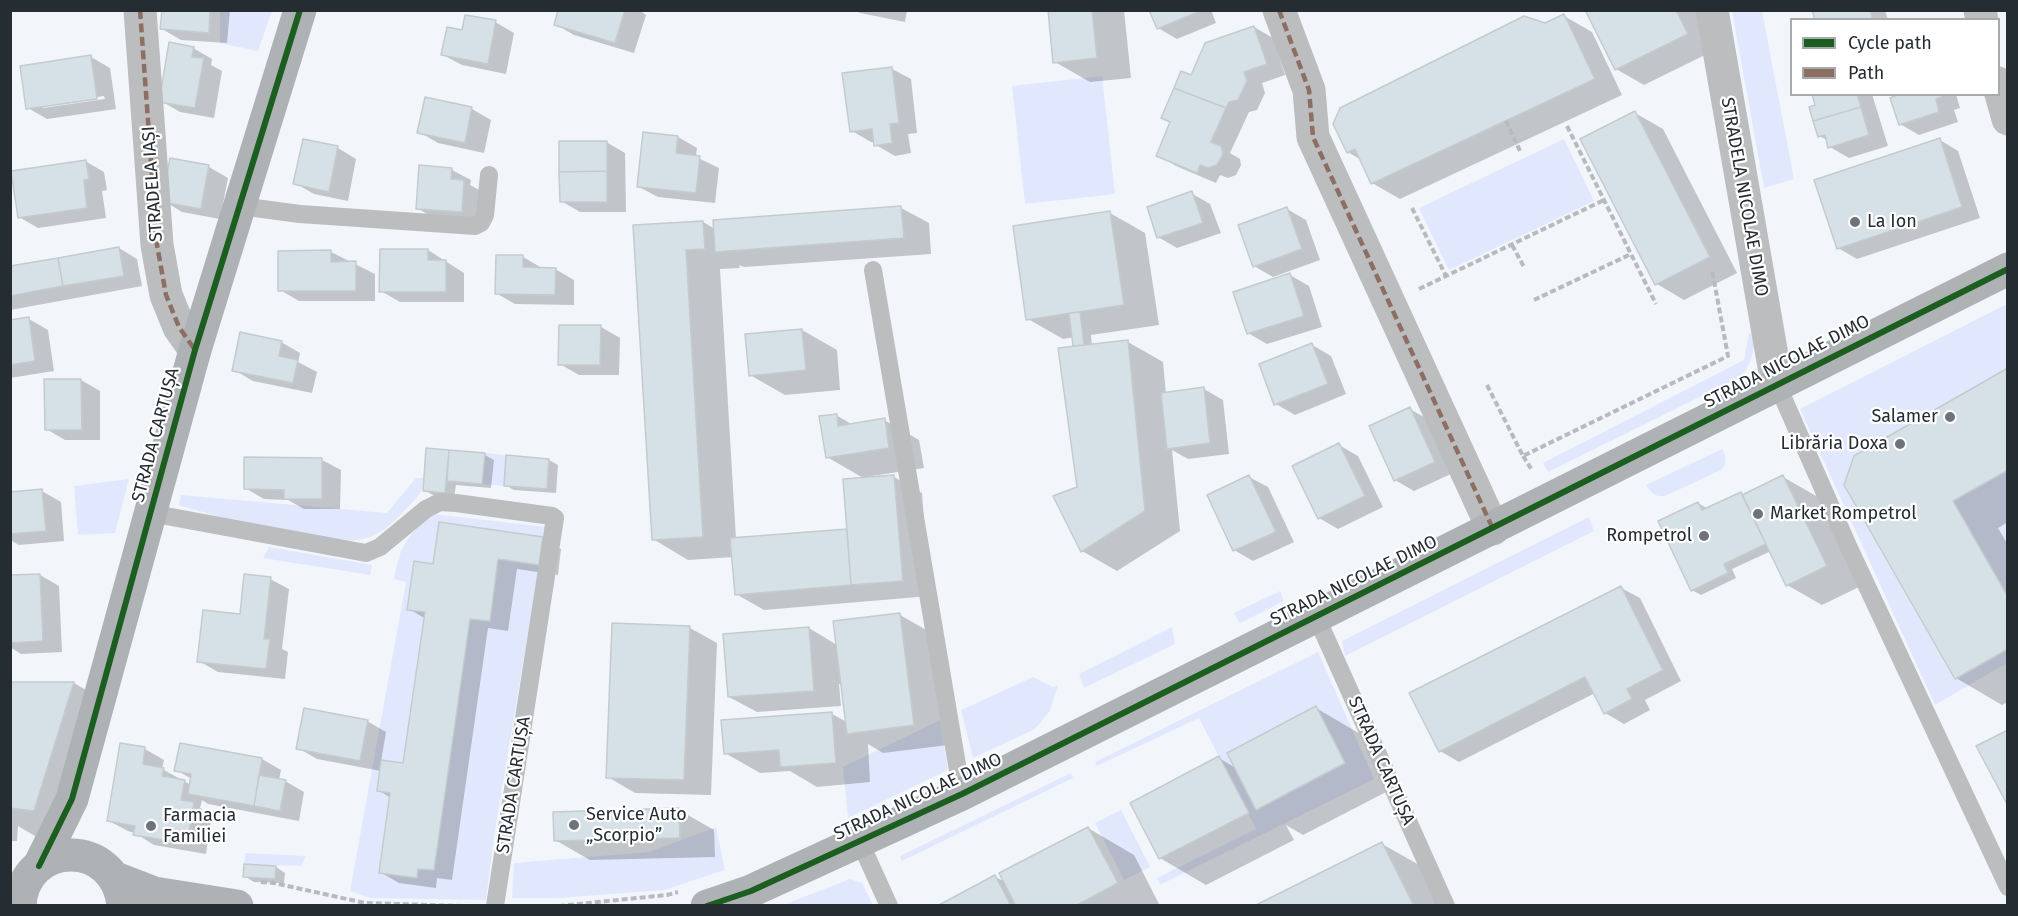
<!DOCTYPE html>
<meta charset="utf-8">
<style>
body{margin:0}
#map{position:relative;width:2018px;height:916px;overflow:hidden;background:#f2f6fa;font-family:"Fira Sans",sans-serif}
canvas{display:block}
.frame{position:absolute;inset:0;border:12px solid #252d33;pointer-events:none}
.legend{position:absolute;left:1790px;top:18px;width:210px;height:78px;box-sizing:border-box;background:#fff;border:2px solid #a8abad;margin:0;padding:8px 10px;list-style:none;font-size:18px;color:#252d33}
.legend li{display:flex;align-items:center;gap:12px;height:30px}
.legend b{width:30px;border:2px solid #a8abad}
</style>
<div id="map">
<canvas width="2018" height="916"></canvas>
<div class="frame"></div>
<ul class="legend">
<li><b style="height:8px;background:#1b5e20"></b>Cycle path</li>
<li><b style="height:8px;background:#8d6e63"></b>Path</li>
</ul>
</div>
<script>
const ctx = document.querySelector('canvas').getContext('2d');
ctx.lineJoin = 'round';
function fill(path, color) {
  ctx.fillStyle = color;
  ctx.fill(path, 'evenodd');
}
function trace(path, color, width, dash) {
  ctx.strokeStyle = color;
  ctx.lineWidth = width;
  ctx.lineCap = dash ? 'butt' : 'round';
  ctx.setLineDash(dash || []);
  ctx.stroke(path);
}
function write(font, color, halo, rows, align = 'center') {
  ctx.font = font + ' "Fira Sans",sans-serif';
  ctx.lineWidth = 4.5;
  ctx.setLineDash([]);
  ctx.textBaseline = 'middle';
  ctx.strokeStyle = halo;
  ctx.fillStyle = color;
  for (const [text, x, y, turn = 0] of rows) {
    ctx.save();
    ctx.translate(x, y);
    ctx.rotate((+turn || 0) * Math.PI / 180);
    ctx.textAlign = isNaN(turn) ? turn : align;
    if (halo) ctx.strokeText(text, 0, 0);
    ctx.fillText(text, 0, 0);
    ctx.restore();
  }
}
const green = new Path2D(`
 M220,11H272L258,51L220,43Z
 M1732,11H1762L1794,179L1764,188Z
 M1102,76L1115,194L1025,204L1012,86Z
 M1564,139L1594,201L1449,270L1419,208Z
 M2007,304V663L1935,705L1800,409Z
 M1749,333L1755,334C1754,352 1752,361 1742,376L1548,472L1543,463L1744,360Z
 M1722,449C1727,456 1727,464 1721,470L1665,496C1655,497 1651,493 1646,485Z
 M485,453L506,455L504,486L482,484Z
 M416,478H424C422,496 415,499 403,512C392,524 379,536 362,539C313,549 228,519 179,505L181,495L387,513Z
 M129,479L115,533L78,535L74,486Z
 M434,514L546,527L495,830L486,900L370,898L350,891L406,582L394,579C400,546 407,534 434,514Z
 M1589,517L1594,531L1345,656L1342,641Z
 M269,547L372,565L370,575L263,558Z
 M1280,591L1284,601L1240,623L1234,613Z
 M1172,627L1175,644L1084,688L1079,674Z
 M1318,652L1374,779L1160,885L1157,878L1256,829L1199,718L1097,766L1095,762Z
 M1033,677L1053,687L1058,685L1050,711L1035,729L973,758L961,710Z
 M940,720L948,770L848,818L843,767Z
 M1071,773L1073,778L902,861L900,856Z
 M1121,810L1150,867L1124,880L1095,823Z
 M716,827L725,870L665,890L558,898H512L514,863L649,852Z
 M245,853L306,856L301,866L244,864Z
 M850,879L862,883L873,905H783Z`);
const shadow = new Path2D(`
 M163,10H230L227,43L181,40L162,29Z
 M559,10H639L646,15L634,53L574,35L555,24Z
 M855,10H907L905,22L860,13Z
 M1049,10H1124L1131,78L1090,82L1055,62Z
 M1151,10H1211L1216,23L1177,39L1158,28Z
 M1587,10H1695L1715,50L1644,85L1616,69Z
 M1813,10H1885L1888,20H1816Z
 M1564,16L1592,32L1622,95L1400,199L1372,183L1361,160L1348,152L1545,25Z
 M495,22L514,33L506,74L462,65L443,55Z
 M1254,27L1273,38L1285,75L1262,83L1265,93L1257,110L1249,112L1230,153L1240,159L1241,165L1236,175L1228,178L1220,175L1216,183L1176,166L1158,155L1192,77Z
 M193,48L212,59L211,65L222,71L214,118L180,112L161,101Z
 M91,57L110,68L116,109L47,119L28,108ZM104,96L105,99L43,108V105Z
 M892,69L911,79L917,133L908,134L911,153L895,156L876,145L875,142H871L852,131Z
 M1814,94H1872L1888,146L1849,158L1830,147L1828,141L1820,136L1817,106Z
 M1891,94H1956L1960,108L1954,110L1958,122L1919,135L1900,124Z
 M472,109L491,120L484,153L438,143L419,132Z
 M1635,113L1663,129L1737,273L1684,300L1657,284Z
 M678,137L697,148L696,157L719,168L715,203L658,197L639,187Z
 M1940,140L1958,151L1980,218L1857,259L1838,248Z
 M606,142L625,153L626,212H580L561,201Z
 M338,148L356,159L348,201L314,194L295,183Z
 M171,160L209,167L228,178L220,219L182,212L164,201Z
 M85,161L104,172L107,190L102,191L106,218L38,228L19,217Z
 M452,170L471,180L470,185L483,192L480,222L436,219L417,208Z
 M1191,193L1210,204L1221,233L1177,248L1158,237Z
 M901,208L929,223L931,254L744,267L739,265L740,268L720,269L736,539L848,530L865,479L827,457L836,415L853,425L884,420L919,440L924,468L872,476V478L894,477L922,493L930,596L764,610L736,594L733,557L688,560L653,539L634,227L703,222L715,229Z
 M1287,209L1306,220L1320,260L1273,277L1254,266Z
 M1110,213L1145,233L1159,325L1091,335L1092,346L1128,342L1163,362L1166,394L1204,389L1223,400L1229,454L1188,459L1172,450L1180,531L1117,571L1082,551L1055,497L1078,488L1079,347L1075,345L1074,337L1063,339L1028,319Z
 M119,248L137,259L142,286L10,310V268Z
 M428,250L464,273V302H400L381,291Z
 M331,252L375,274V301H299L280,290Z
 M497,256L523,257L542,268L555,269L574,280V305L515,304L496,293Z
 M1290,275L1309,286L1322,327L1267,344L1248,333Z
 M29,319L48,330L54,371L10,378V322Z
 M601,327L620,338L619,375H579L560,364Z
 M802,330L837,350L840,390L785,395L750,375Z
 M281,342L300,353L298,362L317,372L312,393L253,381L234,370Z
 M1312,345L1331,356L1346,394L1295,415L1276,404Z
 M2008,370V522L1998,528L2008,545V702L2002,705L1956,678L1846,485Z
 M81,380L100,391V440H65L46,429Z
 M1410,409L1429,420L1453,473L1414,491L1395,480Z
 M1339,445L1358,456L1383,507L1338,529L1319,518Z
 M428,450L485,455L494,460L491,488L456,485L454,497L433,495L424,490Z
 M245,459L322,460L341,470L340,509H304L288,500L264,499L245,488Z
 M549,460L558,465L556,493L514,490L505,485Z
 M1249,477L1268,487L1294,542L1253,561L1234,550Z
 M1783,477L1818,497L1861,586L1822,605L1787,585L1771,551L1732,569L1736,578L1701,595L1692,590L1698,503L1708,509L1741,493L1745,496Z
 M42,491L61,502L64,541L19,545L10,540V494Z
 M543,538L561,549L558,575L517,569L508,631L488,628L452,880L437,878L436,888L399,883L380,872L391,798L378,790L381,771L317,759L298,748L367,721L386,732L381,762L405,765L426,619L409,609L435,565Z
 M40,575L59,586L62,652L21,654L10,647V576Z
 M270,579L289,589L282,649L288,652L285,679L218,672L199,661L241,615Z
 M1621,588L1640,598L1681,681L1645,700L1650,710L1624,724L1605,713L1595,693L1459,762L1440,751Z
 M900,615L935,635L948,745L883,753L868,744L870,782L817,787L790,771L760,773L725,753L832,714L847,722L842,684H839L841,706L757,712L729,697L809,628L837,645Z
 M690,628L717,643L711,795L635,793L608,777Z
 M74,683L108,703L41,835L35,836L18,826L17,841H10V684Z
 M1316,708L1362,735L1390,790L1303,835L1286,825L1294,840L1206,885L1160,858L1219,758L1236,768Z
 M121,745L145,749L164,760L162,769L191,785L192,779L176,770L181,745L262,759L281,770L279,780L285,781L304,792L299,821L208,804L202,800L200,808L212,814L206,854L154,845L135,833L128,831L109,821Z
 M679,810L714,830L715,857L590,860L555,840Z
 M1088,828L1134,855L1160,906H940L995,877L1006,882Z
 M1382,844L1437,875L1452,906H1257Z
 M276,867L285,873L284,883L254,882L244,876Z`);
const building = new Path2D(`
 M162,10H210L209,33L160,29Z
 M558,10H625L615,43L554,25Z
 M1048,10H1092L1097,58L1053,63Z
 M1149,10H1198V12L1157,29Z
 M1585,10H1676L1688,34L1615,70Z
 M1812,10H1870L1873,20H1815Z
 M1564,14L1595,79L1371,184L1355,149L1347,153L1333,124L1340,108L1524,16L1545,23Z
 M465,15L496,20L488,64L441,55L447,27L462,30Z
 M1254,26L1267,64L1244,72L1247,81L1238,100L1229,102L1226,108L1174,88L1181,71L1191,75L1205,43Z
 M169,42L194,47L192,57L204,58L195,108L159,102Z
 M91,55L97,99L26,109L20,66Z
 M892,67L899,123L890,124L892,143L874,146L872,129L850,132L842,73Z
 M1174,88L1226,108L1211,142L1221,146L1223,154L1217,165L1208,168L1200,165L1197,173L1156,156L1170,122L1161,118Z
 M1812,94H1857L1861,107L1813,121L1809,107L1815,105Z
 M1900,94H1941L1942,97L1936,99L1939,112L1899,125L1890,98Z
 M425,97L472,107L465,143L417,133Z
 M1861,107L1869,135L1828,148L1825,135L1818,137L1813,121Z
 M1635,111L1710,257L1655,285L1580,139Z
 M643,132L678,136L676,153L700,156L696,193L637,187Z
 M1940,138L1962,207L1837,249L1814,180Z
 M303,139L338,146L329,192L293,184Z
 M559,141H607V171L559,172Z
 M170,158L209,165L201,209L162,202Z
 M86,160L89,179L84,180L87,208L18,218L11,171Z
 M419,165L452,168L451,179L464,180L462,212L416,209Z
 M607,171V202H560L559,172Z
 M1192,191L1203,223L1157,238L1147,207Z
 M901,206L904,238L715,252L713,220Z
 M1287,207L1302,249L1253,267L1238,225Z
 M1110,211L1124,305L1026,320L1013,226Z
 M703,221L705,249L686,250L703,537L652,540L633,225Z
 M119,247L124,276L63,286L58,258Z
 M380,249H428V260H446V292H379Z
 M331,250V262L356,261V291H278V251Z
 M496,255H523V267L556,268L555,295L495,294Z
 M58,258L63,286L10,296V266Z
 M1290,273L1304,316L1247,334L1233,292Z
 M1080,312L1084,345L1073,346L1069,313Z
 M29,317L35,361L10,365V320Z
 M559,325H601L600,365H558Z
 M802,329L806,370L749,376L745,334Z
 M240,332L282,341L279,356L298,360L293,383L232,371Z
 M1128,340L1145,511L1081,552L1053,496L1077,487L1058,348Z
 M1312,343L1328,384L1274,405L1259,364Z
 M2008,368V470L1953,501L2008,597V649L1955,679L1844,485L1854,456Z
 M44,379H81L82,430H45Z
 M1204,387L1210,443L1167,449L1161,393Z
 M1410,407L1435,462L1394,481L1369,426Z
 M837,414L838,426L885,418L889,448L826,458L819,416Z
 M1339,443L1365,496L1318,519L1292,466Z
 M426,448L449,450L445,493L423,491Z
 M449,450L485,453L482,484L447,481Z
 M506,455L549,459L547,489L504,486Z
 M244,457L322,458V499H284V490L244,489Z
 M894,475L903,581L851,585L843,479Z
 M1249,475L1276,532L1233,551L1207,495Z
 M1783,475L1827,566L1786,586L1742,495Z
 M42,489L46,531L10,534V492Z
 M1741,492L1766,544L1724,564L1728,573L1691,591L1658,521L1698,502L1702,510Z
 M439,522L543,537L539,565L498,559L490,621L470,619L434,870L418,869L417,878L379,873L390,793L377,791L381,760L403,763L425,612L407,610L414,561L433,564Z
 M847,529L851,585L735,595L730,538Z
 M40,574L43,641L10,643V575Z
 M244,574L271,577L264,639H270L266,669L197,662L203,610L240,614Z
 M1621,586L1663,670L1627,689L1632,699L1604,714L1585,677L1439,752L1409,693Z
 M900,613L914,725L847,734L833,621Z
 M612,623L690,626L684,780L606,778Z
 M809,627L814,691L728,697L723,634Z
 M10,682H74L34,811L10,808Z
 M1316,706L1345,763L1256,810L1227,753Z
 M304,708L368,720L360,761L296,749Z
 M832,712L836,763L780,767L779,750L724,754L721,720Z
 M2008,730V806L1976,746Z
 M120,743L145,747L143,764L164,768L162,776L185,780L181,800L194,802L187,844L133,835L135,826L107,821Z
 M180,743L262,758L254,806L188,794L191,774L174,771Z
 M1219,756L1249,813L1159,859L1130,803Z
 M259,775L286,780L280,811L254,806Z
 M679,808L680,838L554,841L553,812Z
 M1088,827L1118,883L1075,906H1016L999,873Z
 M1382,842L1414,906H1254Z
 M244,864L276,866L275,879L243,877Z
 M995,875L1011,906H937Z`);
const path = new Path2D(`
 M1506,121L1520,151
 M1567,126L1656,304
 M1412,208L1446,276
 M1512,245L1524,267
 M1419,289L1604,200
 M1534,300L1631,254
 M1487,385L1523,456L1728,356L1712,270
 M1523,456L1532,470
 M261,882L274,883L365,903L463,906
 M559,906L667,895L678,892`);
const lane = new Path2D(`
 M240,206L300,214L475,226L481,223L485,215L489,175
 M873,270L962,794
 M1777,384L1849,548L2008,887
 M150,513L366,553L380,547L426,509L440,502L456,503L552,516L555,518L495,906
 M1316,616L1446,906
 M860,842L889,906`);
const street = new Path2D(`
 M140,10L157,245L166,295L179,327L195,350
 M1279,10L1309,90L1313,137L1493,529
 M1712,10L1777,384
 M1980,10L1982,20
 M1998,83L2008,119`);
const secondary = new Path2D(`
 M39,866L72,799L195,350L300,10
 M115,878L154,893L237,906
 M20,906C23,839 117,837 123,906
 M707,906L751,891L962,794L2008,269`);
const quiet = new Path2D(`
 M140,10L157,245L166,295L179,327L195,350
 M1279,10L1309,90L1313,137L1493,529`);
const cycleway = new Path2D(`
 M39,866L72,799L195,350L300,10
 M707,906L751,891L962,794L2008,269`);
const markers = [
 [1855,222,6,"#6d7379"],
 [1950,417,6,"#6d7379"],
 [1900,444,6,"#6d7379"],
 [1758,514,6,"#6d7379"],
 [1704,536,6,"#6d7379"],
 [574,825,6,"#6d7379"],
 [151,826,6,"#6d7379"]
];
const streetNames = [
 ["STRADELA IAȘI",153,184,-94],
 ["STRADELA NICOLAE DIMO",1744,197,80],
 ["STRADA NICOLAE DIMO",1787,362,-27],
 ["STRADA CARTUȘA",156,435,-75],
 ["STRADA NICOLAE DIMO",1354,581,-26],
 ["STRADA CARTUȘA",1381,761,66],
 ["STRADA CARTUȘA",514,785,-81],
 ["STRADA NICOLAE DIMO",918,797,-25]
];
const poiNames = [
 ["La Ion",1867,222],
 ["Salamer",1938,417,"right"],
 ["Librăria Doxa",1888,444,"right"],
 ["Market Rompetrol",1770,514],
 ["Rompetrol",1692,536,"right"],
 ["Service Auto",586,815],
 ["„Scorpio”",586,836],
 ["Farmacia",163,816],
 ["Familiei",163,837]
];
fill(green, '#e1e8fd');
fill(shadow, '#0003');
fill(building, '#d6e1e7');
trace(building, '#c4cbcd', 1.5);
trace(path, '#b8babd', 4, [6, 3]);
trace(lane, '#bbbdbf', 18);
trace(street, '#bbbdbf', 33);
trace(secondary, '#afb2b5', 33);
trace(quiet, '#8d6e63', 4.5, [9, 4.5]);
trace(cycleway, '#1b5e20', 6);
for (const [x, y, r, color] of markers) {
  const dot = new Path2D();
  dot.arc(x, y, r, 0, 2 * Math.PI);
  ctx.fillStyle = color;
  ctx.fill(dot);
  trace(dot, '#fff', 2);
}
write('18px', '#252d33', '#fff', streetNames);
write('18px', '#252d33', '#fff', poiNames, 'left');
</script>
